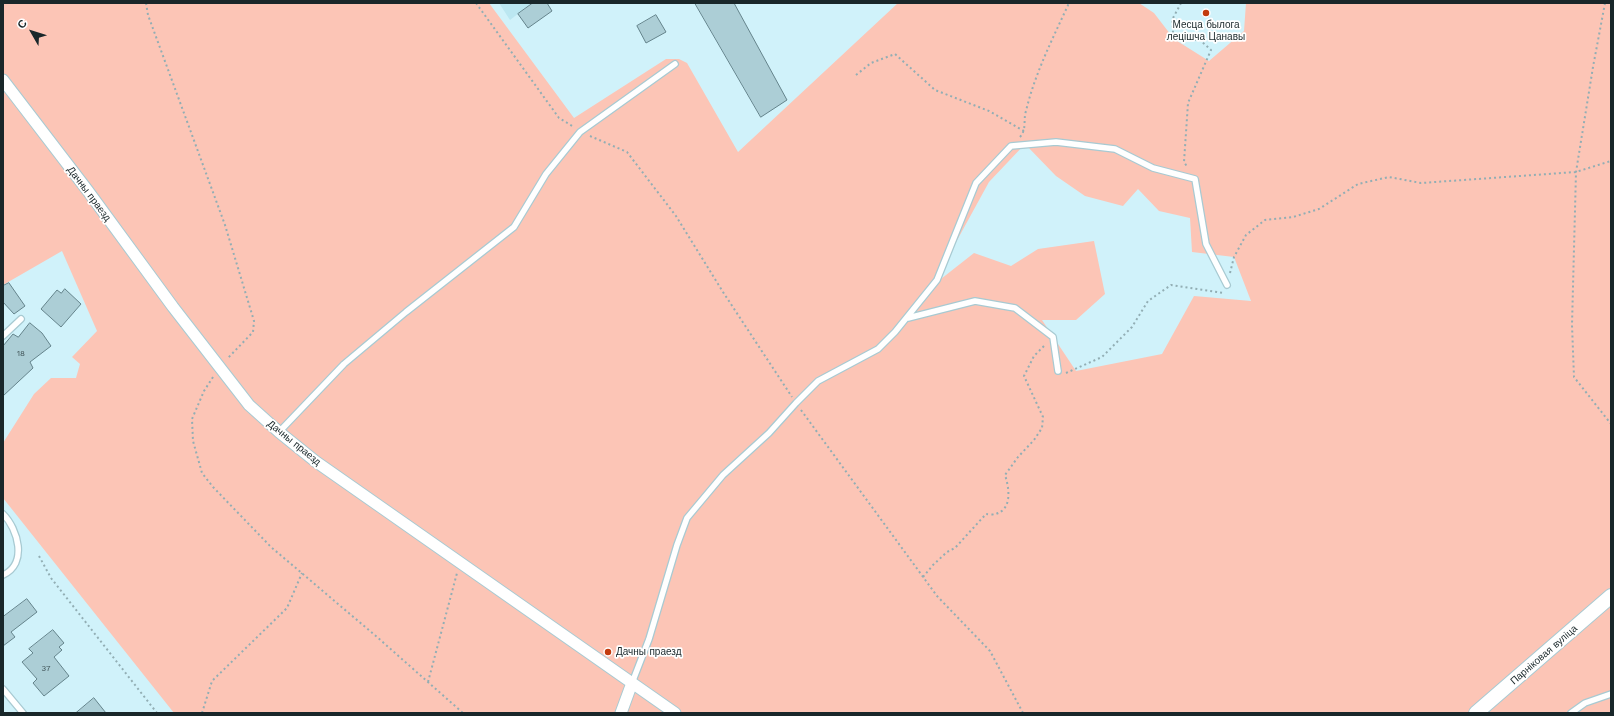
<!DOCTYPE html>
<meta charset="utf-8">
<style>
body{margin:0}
#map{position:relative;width:1614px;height:716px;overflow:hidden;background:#d0f2fa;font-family:"Work Sans",sans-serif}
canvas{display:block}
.frame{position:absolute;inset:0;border:4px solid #19272a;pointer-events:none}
.north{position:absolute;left:12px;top:12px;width:40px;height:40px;-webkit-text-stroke:3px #fff;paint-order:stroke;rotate:309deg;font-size:11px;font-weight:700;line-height:16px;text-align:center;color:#19272a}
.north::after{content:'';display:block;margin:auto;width:14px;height:18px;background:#19272a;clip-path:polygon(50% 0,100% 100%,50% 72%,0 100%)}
</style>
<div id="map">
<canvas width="1614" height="716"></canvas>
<div class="frame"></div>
<div class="north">С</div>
</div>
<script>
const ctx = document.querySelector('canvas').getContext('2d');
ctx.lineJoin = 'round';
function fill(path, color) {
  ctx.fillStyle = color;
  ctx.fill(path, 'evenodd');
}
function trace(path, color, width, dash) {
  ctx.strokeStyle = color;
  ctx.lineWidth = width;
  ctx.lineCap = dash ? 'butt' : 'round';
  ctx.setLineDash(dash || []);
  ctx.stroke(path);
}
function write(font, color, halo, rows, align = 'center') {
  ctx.font = font + ' "Work Sans",sans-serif';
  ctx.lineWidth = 3.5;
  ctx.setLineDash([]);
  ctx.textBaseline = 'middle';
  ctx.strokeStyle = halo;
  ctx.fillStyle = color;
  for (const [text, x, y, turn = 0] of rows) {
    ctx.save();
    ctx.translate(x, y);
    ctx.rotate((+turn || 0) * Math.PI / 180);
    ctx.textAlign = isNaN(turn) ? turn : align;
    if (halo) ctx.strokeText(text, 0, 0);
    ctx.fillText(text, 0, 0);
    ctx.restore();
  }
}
const built = new Path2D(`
 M499,3H532L510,20Z`);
const green = new Path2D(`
 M3,3H489L574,118L666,59H679L687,63L738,152L898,3H1139L1154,13L1174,39L1209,61L1244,31L1246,3H1611V713H174L3,498V443L34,394L51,378H76L80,364L72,357L97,331L62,251L3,285ZM1025,144L1056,176L1085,196L1123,206L1138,189L1159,211L1190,218L1192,252L1234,257L1251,301L1194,296L1162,354L1076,371L1042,320H1076L1105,294L1094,241L1038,249L1011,266L974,253L932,286L989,182Z`);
const building = new Path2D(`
 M533,3H547L552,11L528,28L518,14Z
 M695,3H734L787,100L761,117Z
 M656,15L666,32L646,43L637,26Z
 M9,283L25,306L14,314L3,302V286Z
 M65,289L81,304L61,327L41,309L57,290L61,293Z
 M30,323L42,333L51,346L30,362L33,368L3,396V346L13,334L18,337Z
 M27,599L37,612L11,632L15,637L3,646V617Z
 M53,630L64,643L59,647L62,650L54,657L69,676L44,696L33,683L37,679L22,662L33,653L29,649Z
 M94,698L106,713H76Z`);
const path = new Path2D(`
 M146,3L148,15L225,225L254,321L253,332L227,359
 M476,3L559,118L574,127
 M1181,3L1172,20L1173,32L1183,40H1200L1211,50L1188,103L1184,162L1188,168
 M1605,3L1593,67L1576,172L1572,325L1574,377L1611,424
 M856,75L871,63L895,54L935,90L989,111L1024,131
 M590,136L627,152L676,216L723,292L792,397
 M1020,137C1027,129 1023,120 1026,111C1035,73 1053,38 1069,3
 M1230,273L1234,257L1246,235L1265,220L1293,217L1319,209L1358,184L1389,177L1421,183L1576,172L1611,161
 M1066,373L1102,357L1132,327L1148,301L1171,285L1223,293
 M213,377L204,391L192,419L193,441L202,473L213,487L271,547L377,637L463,713
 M801,410L937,596L990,651L1023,713
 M39,556L51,578L157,713
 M923,577L933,565L947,552L955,548L986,514C988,514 993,515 995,514C1013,510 1009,487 1005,475L1018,457L1034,440L1042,428L1043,417L1024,376L1034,356L1046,344
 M428,682L457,573
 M202,713L212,681L287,608L302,573`);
const service = new Path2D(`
 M908,318L975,301L1015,308L1053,337L1058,371
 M3,336L21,319
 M279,432L344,364L406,312L514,227L546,174L580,132L675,64
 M3,514C18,529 28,564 3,575
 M632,683L649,639L677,545L687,518L723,475L769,433L796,403L818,381L878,349L895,332L937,280L976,183L1011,146L1056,142L1115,149L1153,168L1195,179L1206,244L1227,285
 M3,689L23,713
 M1571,713L1585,703L1611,694`);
const minor = new Path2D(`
 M3,80L88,191L173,307L249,405L279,432L315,461L675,713
 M621,713L632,683`);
const tertiary = new Path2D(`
 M1476,713L1611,596`);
const markers = [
 [1206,13,4,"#c33b0d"],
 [608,652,4,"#c33b0d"]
];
const numberNames = [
 ["18",21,354],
 ["37",46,669]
];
const poiNames = [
 ["Месца былога",1206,25],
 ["лецішча Цанавы",1206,37],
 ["Дачны праезд",616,652,"left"]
];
const streetNames = [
 ["Дачны праезд",89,194,53],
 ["Дачны праезд",294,443,39],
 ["Парніковая вуліца",1544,655,-41]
];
fill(built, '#bbe7f1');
fill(green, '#fcc5b6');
fill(building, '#acced6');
trace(building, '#64838b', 1);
trace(service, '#a8cad2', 8);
trace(minor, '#a8cad2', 13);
trace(tertiary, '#a8cad2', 16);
trace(path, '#92aeb4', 2, [2, 3]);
trace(service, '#fff', 5.5);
trace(minor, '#fff', 11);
trace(tertiary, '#fff', 14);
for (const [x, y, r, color] of markers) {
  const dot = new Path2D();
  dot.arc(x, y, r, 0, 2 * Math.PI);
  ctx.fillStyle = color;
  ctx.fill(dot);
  trace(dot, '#fff', 1.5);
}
write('8px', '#3e5155', null, numberNames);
write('10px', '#19272a', '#fff', poiNames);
write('10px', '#19272a', '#fff', streetNames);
</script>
